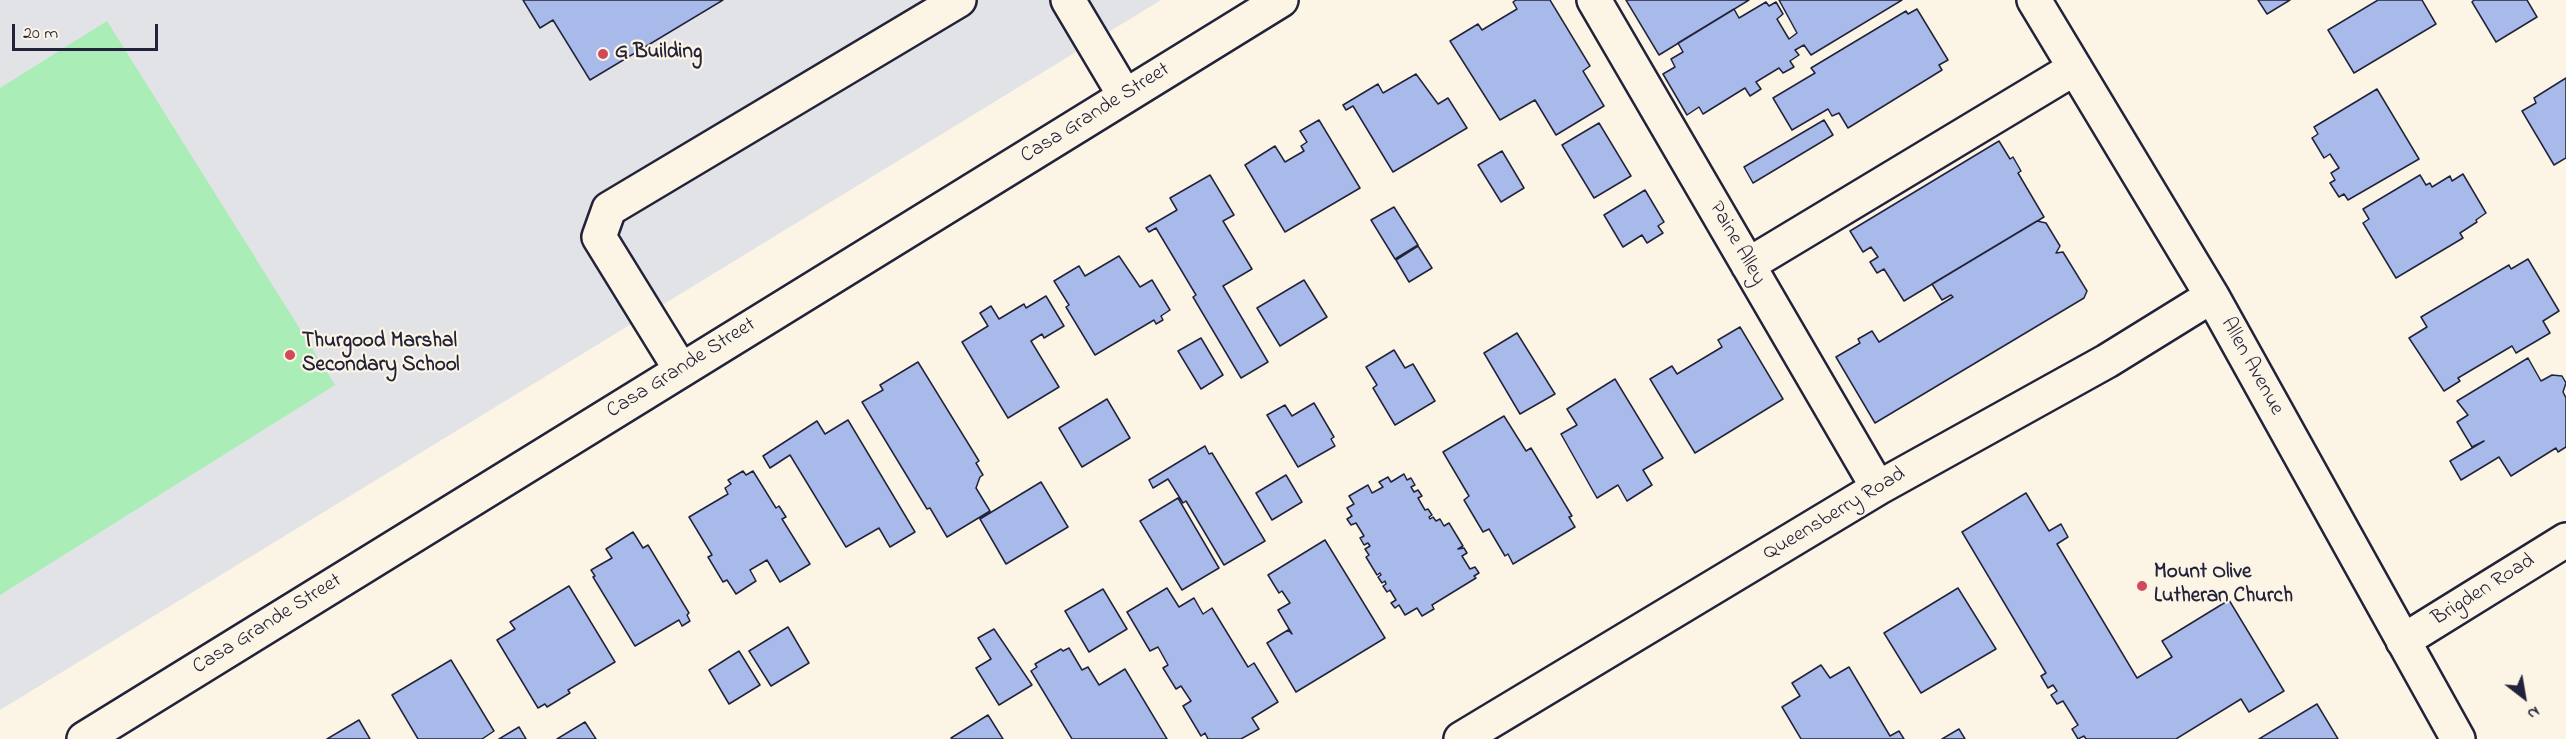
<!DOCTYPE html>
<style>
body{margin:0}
#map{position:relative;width:2566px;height:739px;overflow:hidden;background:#fcf5e5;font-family:"Indie Flower",sans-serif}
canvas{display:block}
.north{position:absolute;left:2494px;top:667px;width:60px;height:60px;-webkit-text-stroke:4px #fcf5e5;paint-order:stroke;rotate:149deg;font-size:16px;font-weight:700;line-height:24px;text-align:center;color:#22223b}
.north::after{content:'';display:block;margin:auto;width:21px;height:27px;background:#22223b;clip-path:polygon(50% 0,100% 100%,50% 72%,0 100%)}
.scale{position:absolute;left:12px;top:24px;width:146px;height:27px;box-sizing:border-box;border:3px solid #22223b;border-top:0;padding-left:8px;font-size:18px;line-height:21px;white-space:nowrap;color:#22223b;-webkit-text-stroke:4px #fcf5e5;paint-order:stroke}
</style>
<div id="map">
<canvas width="2566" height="739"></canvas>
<div class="north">N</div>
<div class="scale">20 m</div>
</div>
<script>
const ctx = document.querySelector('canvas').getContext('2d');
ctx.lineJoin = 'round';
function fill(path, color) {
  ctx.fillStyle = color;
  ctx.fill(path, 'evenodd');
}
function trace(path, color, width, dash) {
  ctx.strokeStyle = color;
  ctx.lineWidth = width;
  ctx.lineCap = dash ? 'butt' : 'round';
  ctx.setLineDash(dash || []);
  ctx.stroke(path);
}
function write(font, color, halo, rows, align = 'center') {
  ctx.font = font + ' "Indie Flower",sans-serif';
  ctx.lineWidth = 4.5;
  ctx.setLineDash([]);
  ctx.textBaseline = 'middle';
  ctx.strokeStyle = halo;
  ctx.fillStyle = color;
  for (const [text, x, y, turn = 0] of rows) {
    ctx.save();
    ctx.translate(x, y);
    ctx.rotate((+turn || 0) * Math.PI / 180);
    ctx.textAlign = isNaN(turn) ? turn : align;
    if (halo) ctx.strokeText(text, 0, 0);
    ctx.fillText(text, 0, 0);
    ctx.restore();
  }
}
const built = new Path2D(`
 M0,0H1161L0,710Z`);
const green = new Path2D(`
 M107,21L335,385L0,595V88Z`);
const building = new Path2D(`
 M523,0H723L590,80L553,20L540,28Z
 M1516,0H1550L1590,66L1583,71L1604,106L1556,135L1535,100L1500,120L1450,41L1478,24L1482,30L1517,9L1513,2Z
 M1626,0H1749L1659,55Z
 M1902,0L1811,55L1804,45L1795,50L1799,55L1790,61L1794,67L1783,73L1779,68L1756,82L1761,89L1750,96L1745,88L1703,114L1699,107L1687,115L1663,74L1675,67L1671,59L1683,52L1678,43L1734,9L1739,18L1766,2L1769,6L1776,2L1783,14L1777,19L1789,39L1797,33L1779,0Z
 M2258,0H2290L2267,14Z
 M2378,0H2422L2436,24L2354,73L2328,30Z
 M2474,0H2527L2537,17L2496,42L2472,2Z
 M1917,9L1948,60L1939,65L1942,70L1848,128L1839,113L1832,116L1828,109L1792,130L1773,98L1815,73L1811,68L1906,11L1908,14Z
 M1416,74L1438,104L1448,98L1467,128L1393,172L1353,106L1346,110L1343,105L1378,84L1383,93Z
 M2566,78V158L2554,165L2522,111L2536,103L2534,98Z
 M2377,89L2419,159L2348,200L2344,194L2339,197L2330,183L2335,180L2331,173L2339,168L2330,154L2324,158L2312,138L2318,134L2314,127Z
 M1319,120L1360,188L1285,232L1245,165L1275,146L1285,162L1304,151L1301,146L1307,142L1300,131Z
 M1824,120L1833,135L1753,183L1744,167Z
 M1599,123L1631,176L1594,198L1562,145Z
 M1999,141L2010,159L2013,157L2021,171L2018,173L2044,217L1904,301L1884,269L1877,273L1870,262L1878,257L1871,247L1863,252L1850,231Z
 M1502,151L1524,188L1501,202L1478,165Z
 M2463,174L2486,213L2476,220L2477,222L2460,233L2463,238L2396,278L2363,223L2369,219L2363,209L2420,175L2426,185L2430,183L2432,187L2450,176L2452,181Z
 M1210,175L1234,215L1223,221L1252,269L1223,286L1268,362L1241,378L1193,297L1196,295L1156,228L1149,232L1146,228L1177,210L1170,198Z
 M1645,190L1664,222L1658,226L1663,233L1647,243L1642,235L1623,247L1604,215Z
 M1394,207L1418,245L1395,259L1371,220Z
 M2037,221L2046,223L2060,246L2056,253L2063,252L2087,291L2084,298L1875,423L1836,357L1860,343L1858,339L1872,331L1879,342L1953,297L1951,295L1942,300L1932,284Z
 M1418,246L1432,268L1409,282L1396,260Z
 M1119,256L1140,287L1152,280L1170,310L1161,316L1163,320L1156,324L1154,320L1095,355L1066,307L1069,305L1054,281L1079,266L1085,276Z
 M2528,259L2559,311L2543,321L2550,333L2516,353L2512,346L2458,378L2460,381L2444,391L2409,338L2427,327L2421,317L2509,265L2511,269Z
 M1304,280L1327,317L1280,346L1257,308Z
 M1046,296L1064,326L1044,338L1042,334L1031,341L1059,387L1008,418L962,342L988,326L980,313L991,306L999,319L1024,304L1026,308Z
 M1740,327L1783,399L1695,453L1650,379L1672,366L1677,374L1722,347L1718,340Z
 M1517,333L1555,394L1520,414L1484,353Z
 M1201,338L1223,375L1201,389L1178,351Z
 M1394,350L1405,368L1413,364L1435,401L1395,425L1373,388L1377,385L1366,367Z
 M2528,358L2541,381L2552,375L2562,376L2566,383L2563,392L2566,398V447L2558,452L2556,448L2511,476L2499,457L2461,480L2450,461L2484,441L2472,447L2457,422L2468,415L2457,401Z
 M918,362L979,461L976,463L983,475L980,477L976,488L990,511L947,537L930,508L927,509L862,402L883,390L880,385Z
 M1615,379L1663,458L1643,470L1652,485L1627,501L1618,485L1597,498L1561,434L1577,425L1567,409Z
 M1107,399L1130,438L1082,467L1059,428Z
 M1314,403L1334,437L1331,439L1335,446L1298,467L1267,415L1285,405L1292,416Z
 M1504,416L1526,451L1531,448L1572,516L1569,517L1575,527L1513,564L1508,554L1505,556L1489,529L1483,532L1464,500L1469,496L1443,452Z
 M848,420L915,532L890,547L879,528L846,547L790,455L770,468L763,456L817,421L825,434Z
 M1205,446L1209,454L1212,453L1265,541L1224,565L1186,501L1183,503L1168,479L1153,488L1149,480Z
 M743,471L746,475L753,471L776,508L779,506L786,517L782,519L810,564L780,582L767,560L750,570L756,581L736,594L727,580L723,582L708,557L712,555L689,517L728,494L725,488L731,484L728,480Z
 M1404,474L1407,480L1411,478L1415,485L1411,487L1414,492L1418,490L1422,496L1418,498L1425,510L1428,509L1432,515L1429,517L1430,519L1433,517L1436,521L1440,519L1444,526L1449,523L1463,546L1458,549L1464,548L1467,553L1462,556L1470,569L1475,567L1479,573L1474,576L1476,578L1432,605L1434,609L1422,616L1417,608L1405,615L1399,605L1395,608L1391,603L1396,600L1390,590L1387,592L1383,586L1386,584L1385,581L1382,583L1378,577L1381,575L1380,573L1377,575L1366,557L1369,555L1365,549L1370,546L1368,543L1364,545L1360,538L1364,536L1356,523L1351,525L1347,519L1352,516L1347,508L1354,504L1349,496L1368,485L1372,493L1383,487L1379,482L1388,477L1391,482Z
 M1286,475L1302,502L1272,520L1256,493Z
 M1041,482L1068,527L1006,564L980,519Z
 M2026,493L2049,531L2061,524L2068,537L2057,544L2137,678L2172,657L2162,641L2229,600L2284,691L2249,712L2241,699L2176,739H2086L2084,736L2078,739L2072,729L2078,725L2063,701L2057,704L2051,695L2057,691L2053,685L2048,688L2041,676L2046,673L1962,532Z
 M1178,498L1219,568L1182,590L1140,521Z
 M633,532L643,548L648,545L689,613L687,615L690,621L682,626L679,620L635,646L593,577L595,576L591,570L612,558L606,549Z
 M1325,540L1385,638L1296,692L1267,643L1288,630L1292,634L1278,610L1290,603L1282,591L1279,593L1268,575Z
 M569,586L615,662L568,690L570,693L547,707L545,704L538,708L497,640L515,629L510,622Z
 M1167,588L1179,607L1194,598L1203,614L1212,608L1248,667L1254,663L1278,702L1252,718L1259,729L1241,739H1208L1205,733L1201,736L1183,706L1191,701L1181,686L1176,689L1163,668L1168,665L1158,647L1150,651L1127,612Z
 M1958,588L1996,649L1921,693L1884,633Z
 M1103,589L1127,629L1089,652L1065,611Z
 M788,627L809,663L771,686L749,651Z
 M994,629L1032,685L999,705L976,668L991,659L978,638Z
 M1069,648L1082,670L1088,667L1099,685L1125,669L1167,739H1072L1031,671L1037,667L1035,664L1061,649L1063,651Z
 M739,651L760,685L729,704L709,670Z
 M451,660L494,731L482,739H418L392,695Z
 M1821,665L1830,678L1849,667L1890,736L1899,731L1904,739H1801L1782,707L1800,696L1792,683Z
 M2317,704L2338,739H2259Z
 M988,715L1003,739H952L951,738Z
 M359,720L370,739H327Z
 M585,722L596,739H557Z
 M519,727L526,739H499Z
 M1959,729L1965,739H1942Z`);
const minor = new Path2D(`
 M1068,0L1125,96
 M1594,0L1878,488
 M2034,0L2212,296L2458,739
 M1748,265L2075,68
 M681,370L599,237L609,209L959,0
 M2403,641L2566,540
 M84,739L1281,0
 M1461,739L1878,488L2107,361L2212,296`);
const markers = [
 [603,54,6,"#d1495b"],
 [290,355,6,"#d1495b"],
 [2142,586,6,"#d1495b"]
];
const poiNames = [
 ["G Building",615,54],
 ["Thurgood Marshal",302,343],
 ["Secondary School",302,367],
 ["Mount Olive",2154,574],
 ["Lutheran Church",2154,598]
];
const streetNames = [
 ["Casa Grande Street",1096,114,-32],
 ["Paine Alley",1736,244,60],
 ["Allen Avenue",2251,367,61],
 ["Casa Grande Street",682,369,-32],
 ["Queensberry Road",1835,515,-31],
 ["Brigden Road",2484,591,-32],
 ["Casa Grande Street",268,625,-32]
];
fill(built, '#e2e3e6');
fill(green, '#abedb7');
fill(building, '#a7bae9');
trace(building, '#22223b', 1.5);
trace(minor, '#22223b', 38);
trace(minor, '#fcf5e5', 33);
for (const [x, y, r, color] of markers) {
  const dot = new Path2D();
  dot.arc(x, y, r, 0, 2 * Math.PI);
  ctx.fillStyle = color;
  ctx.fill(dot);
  trace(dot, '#fcf5e5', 2);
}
write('bold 21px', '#22223b', '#fcf5e5', poiNames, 'left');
write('21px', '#22223b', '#fcf5e5', streetNames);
</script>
